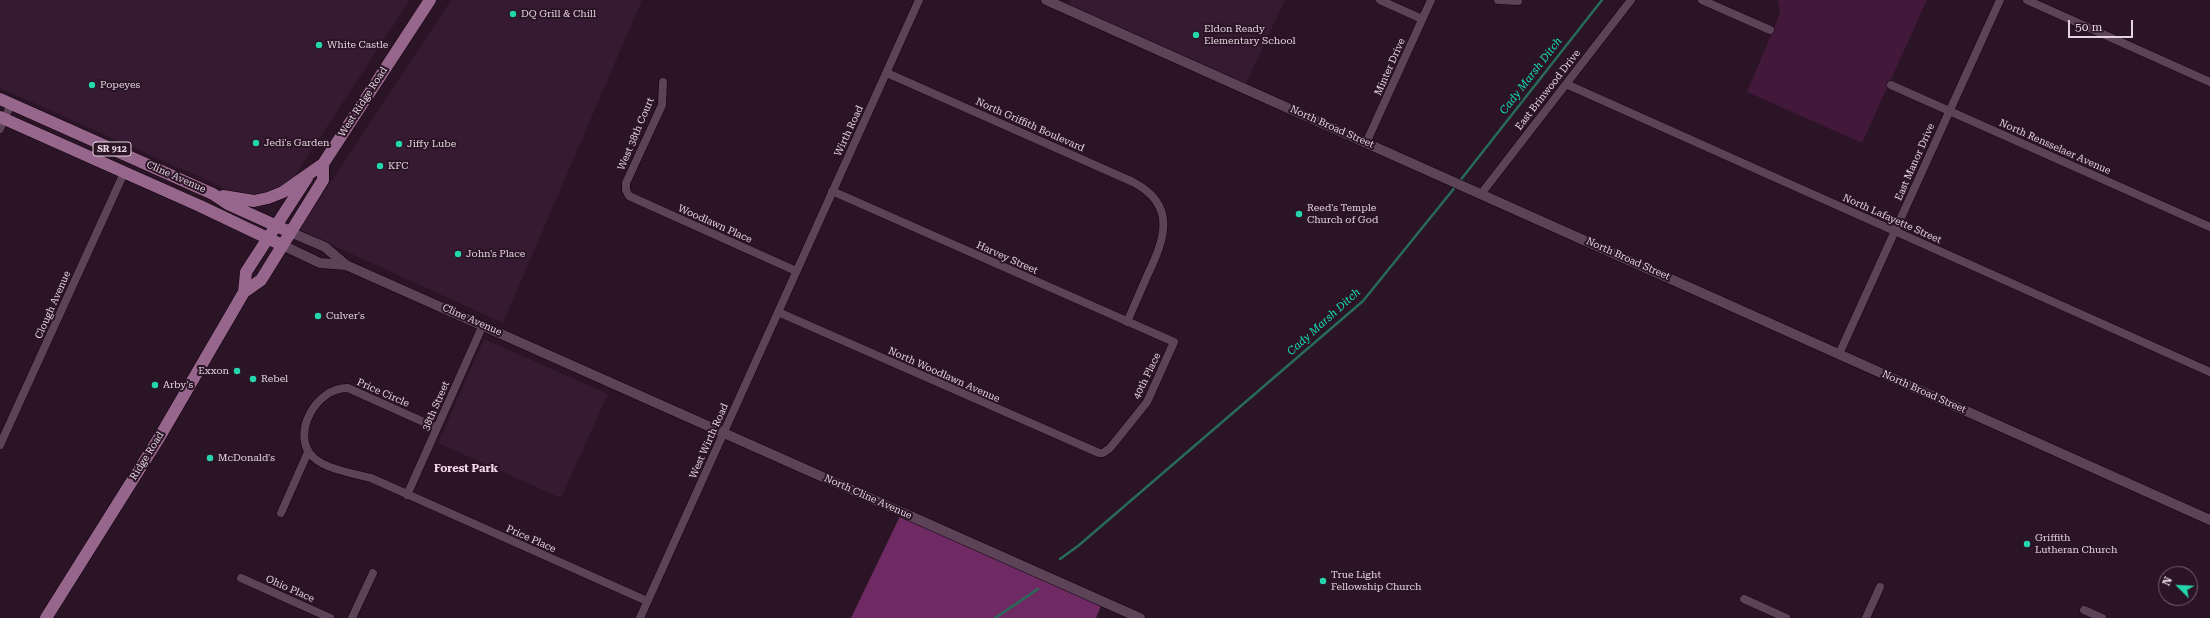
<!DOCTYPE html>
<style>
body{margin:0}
#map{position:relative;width:2210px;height:618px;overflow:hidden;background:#2a1425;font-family:"Roboto Serif",serif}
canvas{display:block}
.north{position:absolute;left:2158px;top:566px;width:40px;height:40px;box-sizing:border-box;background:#2a1425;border:1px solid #74606f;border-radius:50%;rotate:294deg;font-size:11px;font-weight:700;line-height:16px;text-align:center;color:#e3d3df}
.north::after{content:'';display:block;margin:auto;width:14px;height:18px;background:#25d5ae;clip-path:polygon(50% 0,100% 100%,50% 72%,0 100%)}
.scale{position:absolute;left:2068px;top:20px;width:65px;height:18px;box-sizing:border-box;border:2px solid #e3d3df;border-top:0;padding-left:5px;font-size:12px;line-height:14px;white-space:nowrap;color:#e3d3df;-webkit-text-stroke:3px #2a1425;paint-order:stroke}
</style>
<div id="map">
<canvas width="2210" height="618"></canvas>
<div class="north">N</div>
<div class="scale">50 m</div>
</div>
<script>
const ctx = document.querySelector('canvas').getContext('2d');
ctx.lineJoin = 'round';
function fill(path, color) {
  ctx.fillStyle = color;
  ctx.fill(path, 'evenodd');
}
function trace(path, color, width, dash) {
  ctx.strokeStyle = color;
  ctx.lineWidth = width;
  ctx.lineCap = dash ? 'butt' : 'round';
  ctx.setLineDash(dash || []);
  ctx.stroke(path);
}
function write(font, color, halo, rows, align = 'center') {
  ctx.font = font + ' "Roboto Serif",serif';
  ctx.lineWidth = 4;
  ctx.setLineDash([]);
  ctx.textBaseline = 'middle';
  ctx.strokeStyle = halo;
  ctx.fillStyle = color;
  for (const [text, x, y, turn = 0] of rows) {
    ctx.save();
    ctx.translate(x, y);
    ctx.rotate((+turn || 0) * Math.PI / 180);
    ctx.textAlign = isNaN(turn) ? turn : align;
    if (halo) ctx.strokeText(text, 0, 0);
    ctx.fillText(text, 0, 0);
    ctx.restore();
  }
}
const built = new Path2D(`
 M0,0H410L296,174L284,186L266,194L245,197L223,190L220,186L0,88Z
 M451,0H642L503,323L299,230Z
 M1070,0H1285L1244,88L1066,9Z
 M484,339L608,394L561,498L438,443Z`);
const green = new Path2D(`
 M1778,0H1927L1862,143L1747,92L1777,21L1780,11Z`);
const forest = new Path2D(`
 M902,512L1103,601L1096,618H851Z`);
const stream = new Path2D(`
 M1459,182L1602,0
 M1060,559L1078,546L1363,301L1456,186
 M995,618L1038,589`);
const minor = new Path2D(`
 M1380,0L1422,19
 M1498,0L1518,1
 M1702,0L1770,30
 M2027,0L2210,82
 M887,73L1133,182C1177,205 1165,238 1148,274C1141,290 1134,306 1127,322
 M663,82L662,105L626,183V190L629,196L796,271
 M1566,84L2210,372
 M1891,85L2210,227
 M0,129L11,104
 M1366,143L1431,0
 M1481,194L1631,0
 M778,312L1099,453H1103L1110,448L1147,402L1174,342L832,191
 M1839,354L2000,0
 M437,428L348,388C316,387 290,435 313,457C325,469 355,474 371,478L647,601
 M0,445L124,173
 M407,495L483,325
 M281,513L308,452
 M241,578L330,618
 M1744,599L1786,618
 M2084,610L2102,618
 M352,618L373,573
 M640,618L919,0
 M1866,618L1880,587`);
const tertiary = new Path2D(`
 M1046,0L2210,520
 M290,232L325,247L346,265L1140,618
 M282,245L320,263L346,265`);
const primary = new Path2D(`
 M0,99L213,194L228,204L290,232
 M0,117L200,206L282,245
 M223,196L254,201L268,198L283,192L323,164L430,0
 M244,292L246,272L307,178
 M46,618L159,438L244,292L261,280L323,180V164`);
const markers = [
 [513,14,4,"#25d5ae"],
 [1196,35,4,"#25d5ae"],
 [319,45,4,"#25d5ae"],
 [92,85,4,"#25d5ae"],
 [256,143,4,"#25d5ae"],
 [399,144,4,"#25d5ae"],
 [380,166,4,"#25d5ae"],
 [1299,214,4,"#25d5ae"],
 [458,254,4,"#25d5ae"],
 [318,316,4,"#25d5ae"],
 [237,371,4,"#25d5ae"],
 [253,379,4,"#25d5ae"],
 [155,385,4,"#25d5ae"],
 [210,458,4,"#25d5ae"],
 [2027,544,4,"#25d5ae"],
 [1323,581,4,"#25d5ae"]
];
const shields = [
 [112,149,38]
];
const shieldNames = [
 ["SR 912",112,149]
];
const poiNames = [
 ["DQ Grill & Chill",521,14],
 ["Eldon Ready",1204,29],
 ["Elementary School",1204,41],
 ["White Castle",327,45],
 ["Popeyes",100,85],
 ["Jedi's Garden",264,143],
 ["Jiffy Lube",407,144],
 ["KFC",388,166],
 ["Reed's Temple",1307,208],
 ["Church of God",1307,220],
 ["John's Place",466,254],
 ["Culver's",326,316],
 ["Exxon",229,371,"right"],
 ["Rebel",261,379],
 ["Arby's",163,385],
 ["McDonald's",218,458],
 ["Griffith",2035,538],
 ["Lutheran Church",2035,550],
 ["True Light",1331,575],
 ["Fellowship Church",1331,587]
];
const streetNames = [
 ["Minter Drive",1390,67,-66],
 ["East Brinwood Drive",1548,90,-52],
 ["West Ridge Road",363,102,-57],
 ["North Griffith Boulevard",1030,125,24],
 ["North Broad Street",1332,127,24],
 ["Wirth Road",849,131,-65],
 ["West 38th Court",636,134,-67],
 ["North Rensselaer Avenue",2055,147,24],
 ["East Manor Drive",1915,162,-66],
 ["Cline Avenue",176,177,24],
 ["North Lafayette Street",1892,219,24],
 ["Woodlawn Place",715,224,24],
 ["Harvey Street",1007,258,24],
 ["North Broad Street",1628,259,24],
 ["Clough Avenue",53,305,-66],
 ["Cline Avenue",472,320,24],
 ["North Woodlawn Avenue",944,375,24],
 ["40th Place",1147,376,-64],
 ["North Broad Street",1924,392,24],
 ["Price Circle",383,393,24],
 ["38th Street",436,406,-66],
 ["West Wirth Road",709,441,-66],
 ["Ridge Road",147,456,-58],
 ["North Cline Avenue",868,497,24],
 ["Price Place",531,539,24],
 ["Ohio Place",290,589,24]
];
const waterNames = [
 ["Cady Marsh Ditch",1531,76,-52],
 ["Cady Marsh Ditch",1324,322,-42]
];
const neighbourhoodNames = [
 ["Forest Park",466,469]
];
fill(built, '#361a31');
fill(green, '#42193b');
fill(forest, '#6f2a64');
trace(stream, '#286b59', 2.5);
trace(minor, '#11010e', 9);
trace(tertiary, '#11010e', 11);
trace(primary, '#11010e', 13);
trace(minor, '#5c4357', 8);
trace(tertiary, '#5c4357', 10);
trace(primary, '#97668d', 12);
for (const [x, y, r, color] of markers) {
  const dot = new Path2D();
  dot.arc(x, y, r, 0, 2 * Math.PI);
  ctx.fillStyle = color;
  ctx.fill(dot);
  trace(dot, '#2a1425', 1.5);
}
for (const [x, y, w] of shields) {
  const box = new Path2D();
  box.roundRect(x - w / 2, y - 7, w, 14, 3);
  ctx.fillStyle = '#2a1425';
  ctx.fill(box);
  trace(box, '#e3d3df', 1);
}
write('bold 9px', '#e3d3df', null, shieldNames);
write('10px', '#e3d3df', '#2a1425', poiNames, 'left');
write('10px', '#e3d3df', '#2a1425', streetNames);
write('italic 11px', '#14dfb6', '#2a1425', waterNames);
write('bold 11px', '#f2d3eb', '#2a1425', neighbourhoodNames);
</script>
